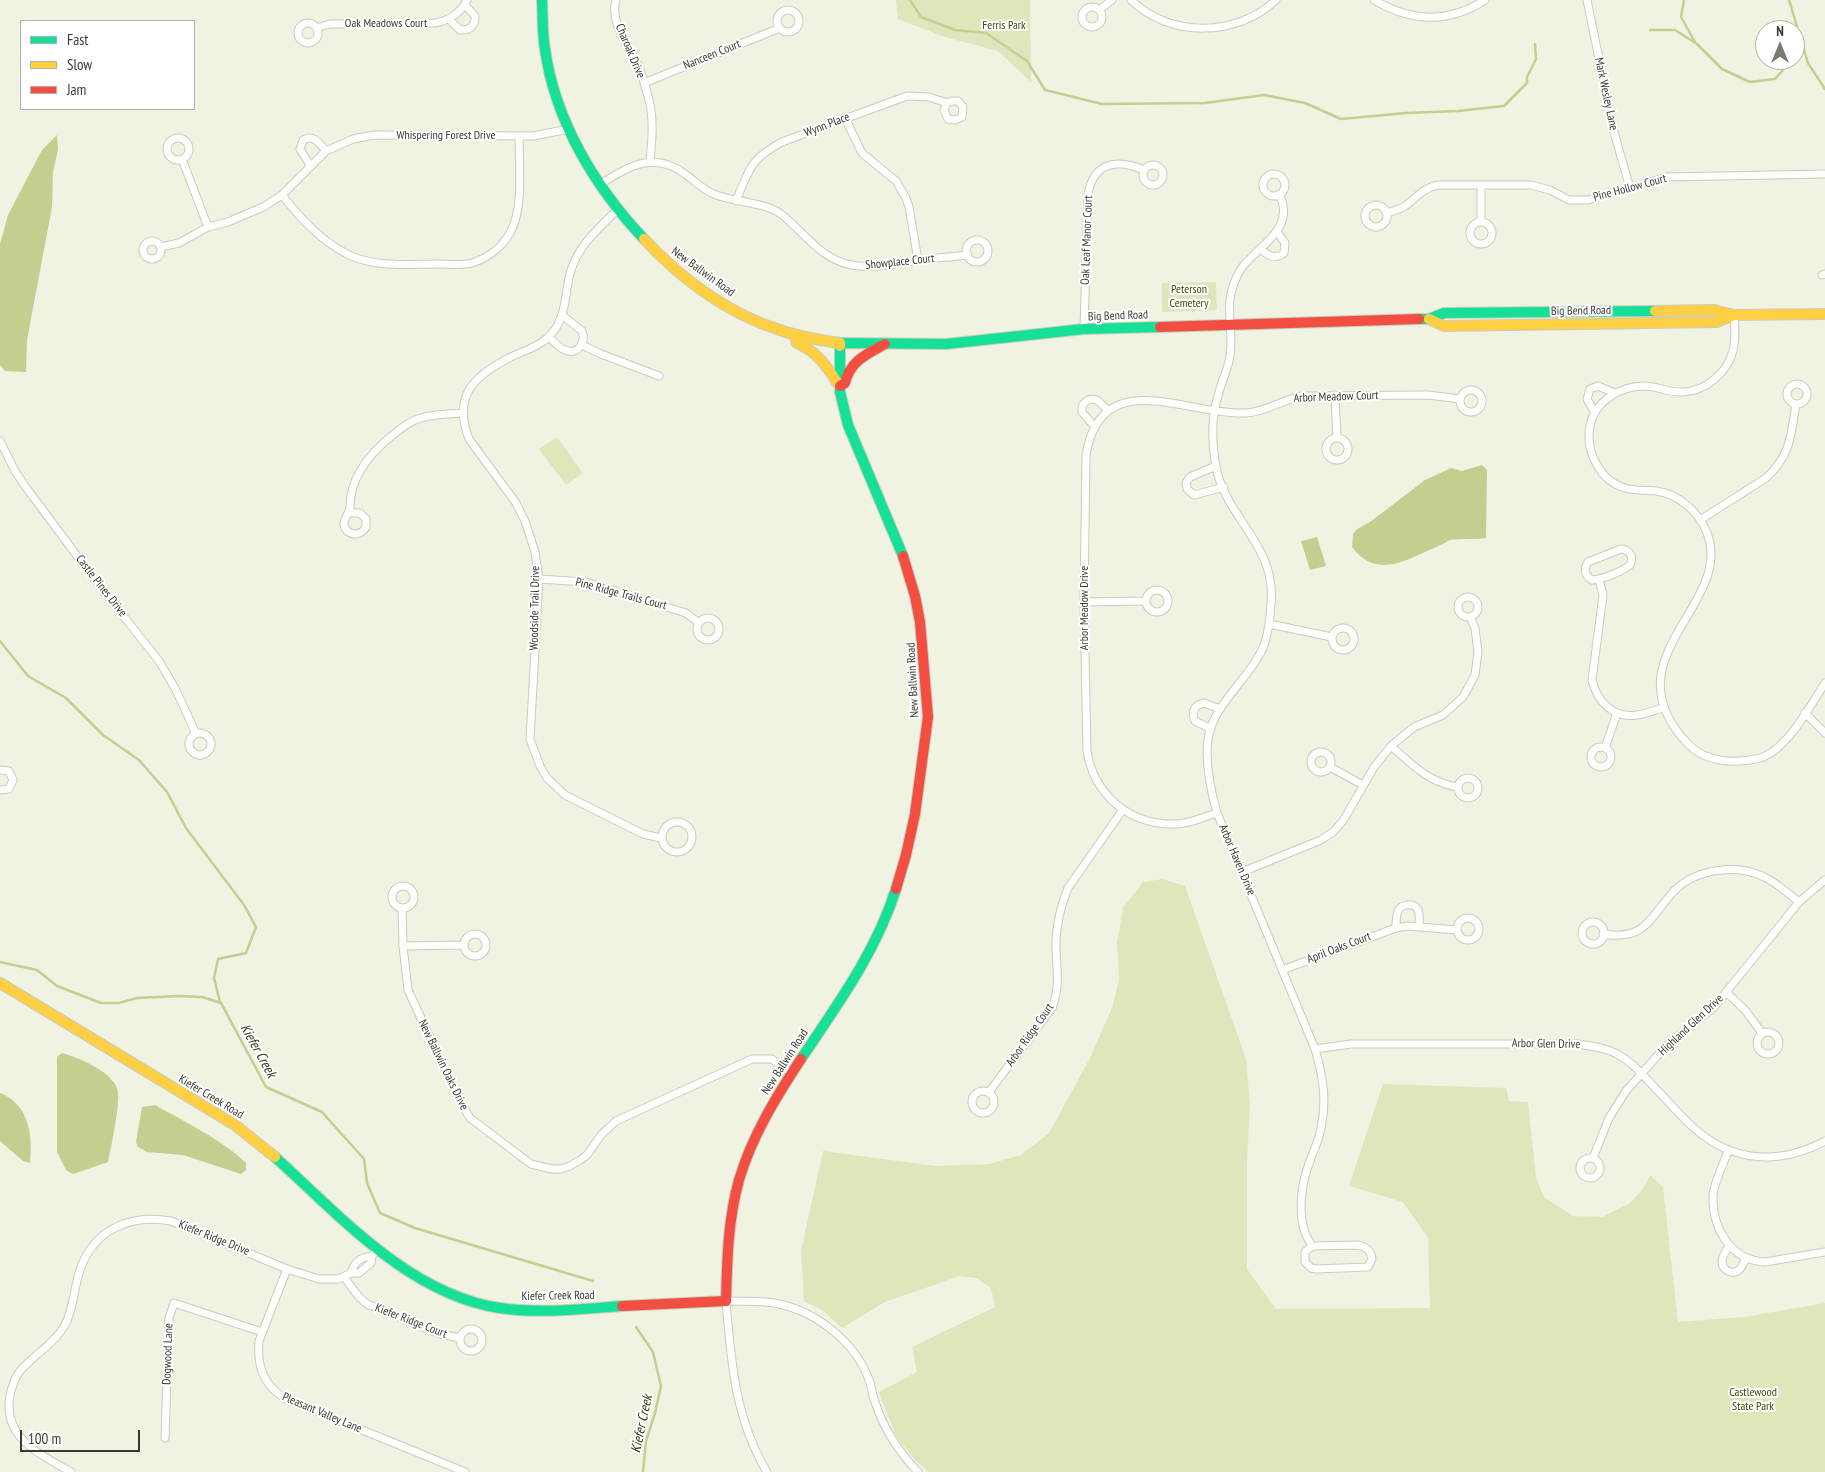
<!DOCTYPE html>
<style>
body{margin:0}
#map{position:relative;width:1825px;height:1472px;overflow:hidden;background:#f0f2e2;font-family:"PT Sans Narrow",sans-serif}
canvas{display:block}
.legend{position:absolute;left:20px;top:20px;width:175px;height:90px;box-sizing:border-box;background:#fff;border:1px solid #b0b1ac;margin:0;padding:6px 9px;list-style:none;font-size:15px;color:#393b30}
.legend li{display:flex;align-items:center;gap:10px;height:25px}
.legend b{width:25px;border:1px solid #b0b1ac}
.north{position:absolute;left:1755px;top:20px;width:50px;height:50px;box-sizing:border-box;background:#fff;border:1px solid #b0b1ac;border-radius:50%;rotate:0deg;font-size:14px;font-weight:700;line-height:20px;text-align:center;color:#393b30}
.north::after{content:'';display:block;margin:auto;width:18px;height:22px;background:#797b6e;clip-path:polygon(50% 0,100% 100%,50% 72%,0 100%)}
.scale{position:absolute;left:20px;top:1430px;width:120px;height:22px;box-sizing:border-box;border:2px solid #393b30;border-top:0;padding-left:6px;font-size:15px;line-height:18px;white-space:nowrap;color:#393b30;-webkit-text-stroke:4px #fff;paint-order:stroke}
</style>
<div id="map">
<canvas width="1825" height="1472"></canvas>
<ul class="legend">
<li><b style="height:6px;background:#16e098"></b>Fast</li>
<li><b style="height:6px;background:#ffcf43"></b>Slow</li>
<li><b style="height:6px;background:#f24e42"></b>Jam</li>
</ul>
<div class="north">N</div>
<div class="scale">100 m</div>
</div>
<script>
const ctx = document.querySelector('canvas').getContext('2d');
ctx.lineJoin = 'round';
function fill(path, color) {
  ctx.fillStyle = color;
  ctx.fill(path, 'evenodd');
}
function trace(path, color, width, dash) {
  ctx.strokeStyle = color;
  ctx.lineWidth = width;
  ctx.lineCap = dash ? 'butt' : 'round';
  ctx.setLineDash(dash || []);
  ctx.stroke(path);
}
function write(font, color, halo, rows, align = 'center') {
  ctx.font = font + ' "PT Sans Narrow",sans-serif';
  ctx.lineWidth = 4;
  ctx.setLineDash([]);
  ctx.textBaseline = 'middle';
  ctx.strokeStyle = halo;
  ctx.fillStyle = color;
  for (const [text, x, y, turn = 0] of rows) {
    ctx.save();
    ctx.translate(x, y);
    ctx.rotate((+turn || 0) * Math.PI / 180);
    ctx.textAlign = isNaN(turn) ? turn : align;
    if (halo) ctx.strokeText(text, 0, 0);
    ctx.fillText(text, 0, 0);
    ctx.restore();
  }
}
const green = new Path2D(`
 M896,0H1030L1031,82L998,51L945,37L898,19Z
 M1216,282L1217,310L1162,312V283Z
 M557,437L583,473L566,485L539,449Z
 M1163,879L1185,886L1246,1059L1250,1106L1247,1161V1269L1276,1309L1430,1308L1428,1238L1403,1202L1349,1186L1383,1084L1506,1088L1509,1101L1528,1102L1536,1178L1544,1197L1573,1216L1602,1217L1630,1203L1643,1189L1650,1175L1663,1187L1678,1322L1744,1317L1825,1303V1472H929L915,1460L896,1436L879,1392L917,1372L912,1347L995,1307L991,1288L976,1278L960,1276L885,1302L842,1328L822,1310L804,1301L801,1251L823,1151L936,1166L989,1164L1021,1155L1049,1133L1089,1060L1112,1008L1119,980L1117,942L1123,908L1143,882Z`);
const water = new Path2D(`
 M57,135L58,150L53,172L52,207L27,340L26,372L5,371L0,365V244L8,215L21,190L42,150Z
 M1482,465L1487,470L1486,538C1474,540 1462,538 1450,540C1446,542 1441,545 1436,547C1406,560 1377,580 1352,547L1353,534L1357,529L1370,522L1425,480L1451,468L1462,471Z
 M1317,537L1326,566L1310,570L1301,541Z
 M62,1053C79,1058 115,1072 118,1092C120,1104 111,1148 108,1162L73,1174L66,1170L57,1152V1057Z
 M0,1093C29,1104 33,1135 30,1163L23,1161L0,1141Z
 M155,1105C182,1120 224,1141 246,1163V1170L241,1174L183,1155L147,1152L138,1147L136,1142L142,1107Z`);
const stream = new Path2D(`
 M910,0L921,17L955,30L986,33L1027,61L1045,90L1102,104L1205,103L1264,95L1305,103L1341,119L1406,113L1458,111L1504,106L1527,83V77L1536,59L1535,44
 M1684,0L1681,17L1695,42
 M1789,0L1808,63L1825,89
 M1650,30H1675L1697,44L1722,69L1750,82L1775,79L1792,60
 M1795,57L1804,49
 M0,641L28,676L66,698L103,735L139,760L167,792L186,828L244,905L256,927L246,953L218,959L214,978L220,1002
 M0,962L37,970L57,986L101,1003H119L137,998L179,996L202,997L221,1003L266,1087L322,1112L364,1159L367,1183L380,1213L415,1228L593,1281
 M636,1327L653,1352L661,1386L655,1413L646,1441L643,1472`);
const street = new Path2D(`
 M616,0C609,24 630,46 639,67C643,77 646,89 649,100C654,120 652,141 650,161
 M1131,0C1170,38 1237,37 1276,0
 M1374,0C1411,22 1448,24 1485,0
 M1587,0L1614,132L1630,188
 M1082 17a10 10 0 1 1 20 0a10 10 0 1 1-20 0Z
 M1099,10L1112,0
 M777 21a11 11 0 1 1 22 0a11 11 0 1 1-22 0Z
 M449,19L460,30C470,31 476,25 475,16L465,5
 M298 33a10 10 0 1 1 20 0a10 10 0 1 1-20 0Z
 M316,28L330,24L435,23C448,21 461,13 467,0
 M644,83L780,28
 M845,118L862,153L896,181L906,198L909,207L918,260
 M167 149a11 11 0 1 1 22 0a11 11 0 1 1-22 0Z
 M182,159L208,227
 M1143 175a10 10 0 1 1 20 0a10 10 0 1 1-20 0Z
 M310,165L300,149L303,140C314,134 319,143 326,151
 M1263 185a11 11 0 1 1 22 0a11 11 0 1 1-22 0Z
 M599,185C628,167 653,150 685,174C695,181 704,191 716,195C736,202 766,203 781,214C804,232 818,256 847,264C869,270 893,264 915,261C932,258 950,257 968,255
 M1481,185V222
 M1279,194C1296,227 1262,244 1244,265C1237,273 1231,289 1230,300C1228,318 1233,337 1230,356C1228,370 1221,382 1218,396C1211,418 1212,444 1216,467C1226,519 1277,545 1271,604C1270,619 1268,639 1261,652C1247,679 1222,698 1211,727C1202,753 1210,788 1217,813L1315,1049C1323,1076 1327,1101 1321,1128C1319,1140 1314,1150 1310,1161C1302,1181 1298,1208 1304,1229C1305,1235 1309,1240 1312,1246
 M282,195C301,219 321,241 349,255C377,268 408,264 438,264C449,264 462,266 472,263C488,258 502,247 510,233C524,209 519,164 519,136
 M736,201C749,170 750,159 782,142L907,96L929,97L947,103L952,101H958L963,107L962,117L955,120L948,119L944,110L947,103
 M1365 216a11 11 0 1 1 22 0a11 11 0 1 1-22 0Z
 M617,210C599,228 579,245 571,270C565,289 567,310 556,328C544,346 527,349 509,358C472,377 453,397 469,439L516,503L525,521L535,552L539,579L530,739L540,766L547,778L565,795L643,834L661,838
 M1386,213C1393,211 1399,210 1405,206C1416,198 1424,187 1439,185H1531L1550,190L1569,200H1588L1667,177L1825,174
 M1470 233a11 11 0 1 1 22 0a11 11 0 1 1-22 0Z
 M966 251a11 11 0 1 1 22 0a11 11 0 1 1-22 0Z
 M143 250a9 9 0 1 1 18 0a9 9 0 1 1-18 0Z
 M161,247L179,243L208,227L228,222L263,207L282,195L326,151L353,139L374,135L533,136L569,129
 M1261,249C1268,256 1275,260 1284,253L1285,243L1277,232
 M1822,275L1825,274
 M1734,315C1735,327 1736,339 1733,351C1727,373 1706,391 1683,392C1669,393 1657,386 1644,386C1620,386 1594,402 1590,426C1585,451 1600,481 1625,488C1635,491 1646,490 1657,491C1680,495 1699,512 1707,533C1735,605 1606,658 1688,744C1706,763 1737,764 1760,758C1787,750 1810,706 1825,683
 M1084,329L1088,194C1094,161 1118,159 1144,170
 M549,337C554,342 559,348 565,350C578,356 586,342 582,331L562,315
 M582,345L601,354L659,376
 M1787 394a10 10 0 1 1 20 0a10 10 0 1 1-20 0Z
 M1460 401a11 11 0 1 1 22 0a11 11 0 1 1-22 0Z
 M1335,395L1337,438
 M1595,413L1587,399L1590,389L1598,386L1615,393
 M1095,427L1082,412C1081,403 1088,397 1097,400L1108,410
 M1326 449a11 11 0 1 1 22 0a11 11 0 1 1-22 0Z
 M0,441L15,471L25,486L98,584L159,661L176,690L196,734
 M1216,466L1190,477L1186,483L1187,489L1194,495L1224,487
 M350,513H360L366,519V527C361,535 354,536 347,531C339,521 349,517 350,507C350,476 371,452 394,434C403,427 410,421 421,418C434,414 449,414 463,413
 M1700,520L1766,478C1791,455 1791,435 1796,404
 M1621,549C1630,550 1634,557 1630,565C1621,572 1604,579 1592,580C1585,576 1583,569 1588,562Z
 M539,579L586,582L686,613L699,623
 M1599,579L1603,595L1592,680C1597,701 1613,719 1637,715C1646,714 1655,710 1663,708
 M1146 601a11 11 0 1 1 22 0a11 11 0 1 1-22 0Z
 M1458 607a10 10 0 1 1 20 0a10 10 0 1 1-20 0Z
 M1084,602L1146,601
 M697 629a11 11 0 1 1 22 0a11 11 0 1 1-22 0Z
 M1269,624L1332,637
 M1332 639a11 11 0 1 1 22 0a11 11 0 1 1-22 0Z
 M1805,713L1825,733
 M1211,729L1195,721C1191,712 1194,705 1204,703L1220,709
 M189 744a11 11 0 1 1 22 0a11 11 0 1 1-22 0Z
 M1391,746C1413,765 1428,782 1457,787
 M1591 757a10 10 0 1 1 20 0a10 10 0 1 1-20 0Z
 M1605,748L1617,713
 M1311 762a10 10 0 1 1 20 0a10 10 0 1 1-20 0Z
 M1330,767L1363,785
 M0,770L9,771L13,780L9,789L0,790
 M1458 788a10 10 0 1 1 20 0a10 10 0 1 1-20 0Z
 M1217,813C1203,817 1187,825 1172,824C1128,824 1094,794 1087,751L1084,602L1086,455C1101,363 1188,416 1246,413C1266,412 1282,400 1301,396L1428,395L1460,399
 M662 837a15 15 0 1 1 30 0a15 15 0 1 1-30 0Z
 M1242,872L1321,840L1333,832L1343,821L1374,767L1391,746L1414,727L1443,715L1463,697L1475,675L1478,652L1475,628L1470,617
 M392 897a11 11 0 1 1 22 0a11 11 0 1 1-22 0Z
 M402,908L403,946L408,990L459,1100L470,1118L531,1164L552,1169H561L570,1166L580,1160L587,1155L601,1135L616,1121L752,1059H772L791,1073
 M1457 929a11 11 0 1 1 22 0a11 11 0 1 1-22 0Z
 M1582 933a11 11 0 1 1 22 0a11 11 0 1 1-22 0Z
 M1396,928C1396,922 1396,916 1398,911C1401,904 1414,902 1418,910C1420,914 1419,922 1419,926
 M1603,934C1646,941 1650,917 1674,891C1697,868 1739,863 1768,879C1779,885 1789,894 1799,902
 M464 945a11 11 0 1 1 22 0a11 11 0 1 1-22 0Z
 M403,946L464,945
 M1282,970L1396,928L1408,926L1457,930
 M1726,992L1745,1010L1762,1033
 M1757 1043a11 11 0 1 1 22 0a11 11 0 1 1-22 0Z
 M1315,1049L1351,1044H1576C1590,1046 1604,1047 1617,1054C1633,1062 1644,1077 1657,1090C1669,1102 1681,1117 1694,1128C1733,1163 1780,1165 1825,1141
 M972 1102a11 11 0 1 1 22 0a11 11 0 1 1-22 0Z
 M989,1092L1052,1008C1060,988 1057,970 1056,950C1055,928 1060,908 1068,888L1122,811
 M1728,1151C1724,1163 1714,1183 1713,1195C1712,1228 1730,1260 1765,1262L1825,1252
 M1580 1168a10 10 0 1 1 20 0a10 10 0 1 1-20 0Z
 M1593,1158L1609,1118L1626,1091L1666,1046L1714,1007L1799,902L1825,880
 M1358,1245C1366,1247 1371,1250 1372,1259L1368,1267L1316,1269L1311,1268L1305,1262V1252L1312,1246Z
 M1729,1246C1726,1251 1722,1256 1722,1261C1722,1271 1734,1276 1740,1269C1743,1266 1744,1261 1746,1258
 M287,1269L259,1341C257,1366 263,1384 284,1398L465,1472
 M351,1273C354,1262 360,1257 372,1256
 M344,1277L359,1297L367,1304L440,1334L460,1338
 M460 1340a11 11 0 1 1 22 0a11 11 0 1 1-22 0Z
 M165,1438L169,1318L174,1303L262,1332
 M71,1472C40,1454 2,1438 10,1395C12,1387 14,1378 20,1371C34,1355 54,1344 65,1325C74,1308 74,1287 80,1270C94,1229 130,1214 171,1221L287,1269L319,1279H338L351,1273H359L371,1263L372,1256L377,1249
 M767,1472C735,1419 731,1361 726,1301C743,1302 763,1300 779,1304C817,1312 856,1343 869,1380C872,1387 872,1395 875,1402C884,1430 898,1451 918,1472`);
const fast = new Path2D(`
 M542,0C543,16 542,33 545,49C555,121 595,187 644,239
 M1419,319H1429L1444,313L1655,311
 M840,343L946,344L1084,329L1160,327
 M840,346V392L848,425L903,556
 M801,1059C838,1004 876,952 896,889
 M275,1157C339,1215 410,1295 500,1308C540,1314 582,1309 622,1306`);
const slow = new Path2D(`
 M644,239C680,278 728,314 780,330C799,337 820,340 840,343V346
 M1655,311L1714,310L1734,315L1825,314
 M1429,319L1444,326L1717,322L1734,315
 M794,334L797,343C816,351 827,366 838,384
 M0,983L235,1125L275,1157`);
const jam = new Path2D(`
 M1160,327L1419,319
 M840,386L845,383C850,361 867,354 885,344
 M896,889L906,855L915,814L928,717L920,622L915,596L903,556
 M622,1306L726,1301C727,1261 728,1219 739,1180C752,1136 776,1097 801,1059`);
const streetNames = [
 ["Oak Meadows Court",386,24],
 ["Charoak Drive",630,51,67],
 ["Nanceen Court",712,55,-22],
 ["Mark Wesley Lane",1606,94,78],
 ["Wynn Place",827,125,-21],
 ["Whispering Forest Drive",446,136],
 ["Pine Hollow Court",1630,188,-15],
 ["Oak Leaf Manor Court",1087,240,-88],
 ["Showplace Court",900,262,-6],
 ["New Ballwin Road",703,272,36],
 ["Big Bend Road",1581,311,-1],
 ["Big Bend Road",1118,316,-2],
 ["Arbor Meadow Court",1336,397,-2],
 ["Castle Pines Drive",101,586,52],
 ["Pine Ridge Trails Court",621,594,15],
 ["Woodside Trail Drive",535,608,-89],
 ["Arbor Meadow Drive",1085,608,-90],
 ["New Ballwin Road",913,680,-93],
 ["Arbor Haven Drive",1237,860,67],
 ["April Oaks Court",1339,948,-21],
 ["Highland Glen Drive",1691,1025,-43],
 ["Arbor Ridge Court",1030,1035,-55],
 ["Arbor Glen Drive",1546,1044,1],
 ["New Ballwin Road",785,1062,-57],
 ["New Ballwin Oaks Drive",443,1065,64],
 ["Kiefer Creek Road",211,1097,31],
 ["Kiefer Ridge Drive",214,1238,22],
 ["Kiefer Creek Road",558,1296,-1],
 ["Kiefer Ridge Court",411,1321,21],
 ["Dogwood Lane",168,1354,-88],
 ["Pleasant Valley Lane",322,1413,23]
];
const parkNames = [
 ["Ferris Park",1004,26],
 ["Peterson",1189,290],
 ["Cemetery",1189,304],
 ["Castlewood",1753,1393],
 ["State Park",1753,1407]
];
const waterNames = [
 ["Kiefer Creek",258,1051,61],
 ["Kiefer Creek",642,1424,-78]
];
fill(green, '#e0e6bc');
fill(water, '#c5ce8e');
trace(stream, '#c5ce8e', 2.5);
trace(street, '#caccbf', 9);
trace(fast, '#caccbf', 12);
trace(slow, '#caccbf', 12);
trace(jam, '#caccbf', 12);
trace(street, '#fdfdfb', 7);
trace(fast, '#16e098', 10);
trace(slow, '#ffcf43', 10);
trace(jam, '#f24e42', 10);
write('12px', '#393b30', '#fff', streetNames);
write('12px', '#434908', '#fff', parkNames);
write('italic 14px', '#353915', '#fff', waterNames);
</script>
